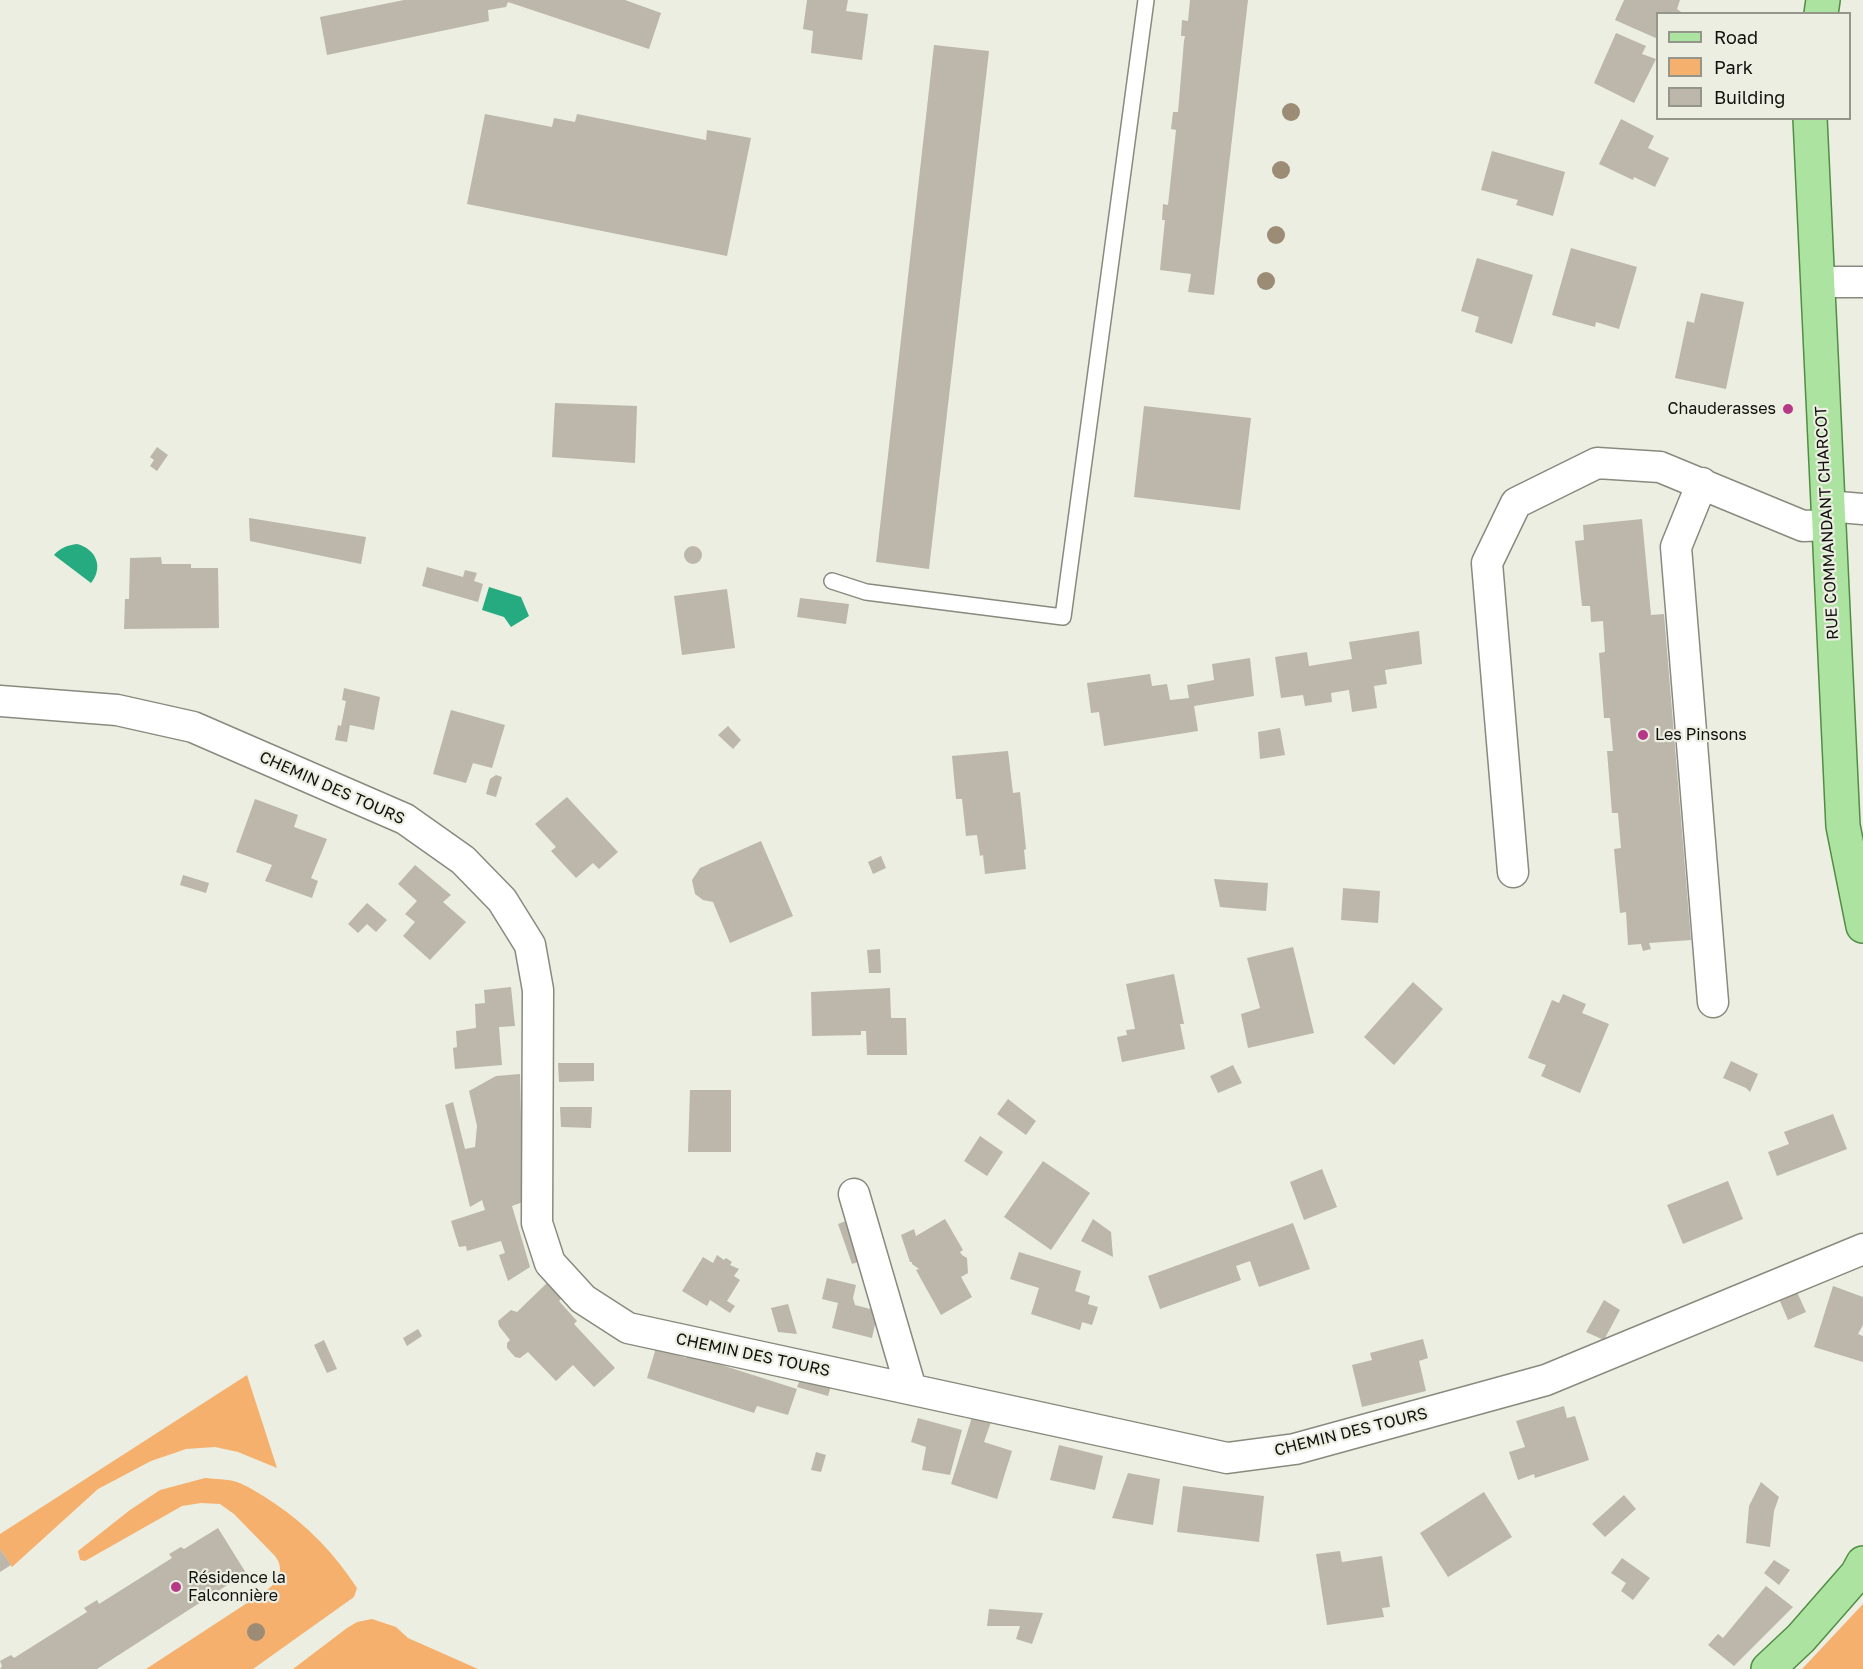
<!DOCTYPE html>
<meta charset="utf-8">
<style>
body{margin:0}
#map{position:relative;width:1863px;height:1669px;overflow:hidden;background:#ebeee0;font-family:"Golos Text",sans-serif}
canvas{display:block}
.legend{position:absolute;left:1656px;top:12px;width:195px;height:108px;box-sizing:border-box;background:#ebeee0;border:2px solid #94968c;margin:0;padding:8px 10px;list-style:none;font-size:18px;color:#11110d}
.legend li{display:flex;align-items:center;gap:12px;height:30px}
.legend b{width:30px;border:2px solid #94968c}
</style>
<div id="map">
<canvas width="1863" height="1669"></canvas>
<ul class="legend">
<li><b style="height:8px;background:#ace3a0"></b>Road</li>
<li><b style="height:16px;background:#f6b06e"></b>Park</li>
<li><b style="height:16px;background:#bcb7aa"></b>Building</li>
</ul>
</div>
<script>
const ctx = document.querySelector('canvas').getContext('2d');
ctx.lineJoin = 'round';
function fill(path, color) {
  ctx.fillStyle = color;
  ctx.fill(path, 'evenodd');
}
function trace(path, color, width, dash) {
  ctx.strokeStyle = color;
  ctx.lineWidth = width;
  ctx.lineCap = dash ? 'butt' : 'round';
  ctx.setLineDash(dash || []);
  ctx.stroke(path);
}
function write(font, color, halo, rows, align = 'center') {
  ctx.font = font + ' "Golos Text",sans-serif';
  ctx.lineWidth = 4.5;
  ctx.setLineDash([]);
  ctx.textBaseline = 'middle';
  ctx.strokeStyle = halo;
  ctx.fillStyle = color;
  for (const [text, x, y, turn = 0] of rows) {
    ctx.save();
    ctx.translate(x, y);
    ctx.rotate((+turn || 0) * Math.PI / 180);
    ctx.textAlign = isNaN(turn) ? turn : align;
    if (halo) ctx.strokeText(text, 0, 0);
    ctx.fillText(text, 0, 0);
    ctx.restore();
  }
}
const green = new Path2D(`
 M247,1375L277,1468L238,1452L215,1447L186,1449L151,1461L98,1489L12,1567L0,1549V1534Z
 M205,1478C215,1479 228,1479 237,1482C250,1487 262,1495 274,1503C308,1526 334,1553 357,1588L354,1597L253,1669H146L267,1590C279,1581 285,1569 275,1556L234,1514L220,1504L201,1503L182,1506L85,1561L80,1560L78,1551L130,1510L160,1490Z
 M1863,1604V1669H1802Z
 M372,1619L396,1627L408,1638L478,1669H293L347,1628L357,1622Z`);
const water = new Path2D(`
 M77,544C96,549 104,567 91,583L54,555C60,548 68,545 77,544Z
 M489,587L521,597L529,616L511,627L504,617L482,610Z`);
const building = new Path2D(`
 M404,0H625L661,13L649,49L508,2L506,7L488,10L489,21L327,55L320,17Z
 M807,0H848L846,11L868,14L862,60L811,53L813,31L803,29Z
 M1190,0H1248L1214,295L1188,292L1191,274L1160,270L1165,220H1162L1163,204L1168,205L1176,130L1171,129L1173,112H1178L1184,41L1185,36H1181L1182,20L1188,21Z
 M1624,0H1680L1677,9L1684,14H1658V39L1615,20Z
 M1616,33L1646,46L1642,54L1656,59L1634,103L1594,83Z
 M934,45L989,51L929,569L876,562Z
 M485,114L552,127L554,118L575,122L577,114L706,140L707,130L751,138L727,256L467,204Z
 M1621,119L1654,136L1648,148L1669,158L1655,187L1634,177L1633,180L1599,164Z
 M1492,151L1565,172L1553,216L1516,205L1518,200L1481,190Z
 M1571,248L1637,267L1619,329L1596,322L1595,327L1552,315Z
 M1477,258L1533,275L1512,344L1475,332L1479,317L1461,311Z
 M1701,293L1744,302L1726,389L1675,378L1687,321L1694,323Z
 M555,403L637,406L635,463L552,457Z
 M1144,406L1251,418L1240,510L1134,497Z
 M157,447L168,455L157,471L150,466L154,460L150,457Z
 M249,518L366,537L361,564L250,541Z
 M1642,519L1651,615L1664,614L1691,940L1649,943L1651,949L1643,951L1641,944L1628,945L1626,912L1620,913L1614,849L1621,848L1618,813H1612L1607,751H1613L1610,718H1604L1599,653L1605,652L1603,621L1591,622L1590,606H1582L1575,541L1584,540L1583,525Z
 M684 555a9 9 0 1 1 18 0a9 9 0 1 1-18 0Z
 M161,557L162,564H191V568H218L219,628L124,629L125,599H129L130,558Z
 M427,567L463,577L465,570L477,573L474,581L483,584L478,602L422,586Z
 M727,589L735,648L682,655L674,596Z
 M800,598L849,604L846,624L797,617Z
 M1419,631L1422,664L1385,670L1387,684L1374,686L1377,708L1352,712L1349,690L1331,693L1332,702L1305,706L1303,695L1281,698L1275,657L1307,652L1309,666L1352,659L1349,642Z
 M1250,658L1254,696L1194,706L1198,731L1104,746L1099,712L1091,713L1087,683L1150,674L1152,686L1167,684L1170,700L1189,698L1187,685L1214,680L1212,664Z
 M344,688L380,697L374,730L350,725L347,742L335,740L338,725L341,726L346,701L342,700Z
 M451,710L505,725L492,768L473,763L466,783L433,774Z
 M728,726L741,740L733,749L718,735Z
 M1280,728L1285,755L1260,759L1258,732Z
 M1008,751L1013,793L1020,792L1026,849L1024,850L1026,869L985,874L983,855L980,856L977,835L966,836L962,799H956L952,756Z
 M496,775L502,777L496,797L486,794L490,779Z
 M567,797L618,852L599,869L593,863L576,878L551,851L556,847L535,824Z
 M255,799L298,815L294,827L327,839L311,878L318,881L312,898L265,881L272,865L236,852Z
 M761,841L793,916L730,943L713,902L703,900L695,894L692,880L700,868Z
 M881,856L886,868L873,874L868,862Z
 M415,865L451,895L443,902L466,922L430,960L403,936L415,922L405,914L417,901L398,884Z
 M183,875L209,883L206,893L180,885Z
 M1214,879L1268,883L1266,911L1220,907Z
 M1343,888L1380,891L1378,923L1341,920Z
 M367,903L387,920L376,932L367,924L358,933L348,924Z
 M1293,947L1314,1033L1248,1048L1241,1014L1260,1008L1247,958Z
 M880,949L881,973H869L867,950Z
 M1174,974L1184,1024H1180L1185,1049L1122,1062L1117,1037L1127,1035L1126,1030L1135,1029L1126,984Z
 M1413,982L1443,1009L1394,1065L1364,1037Z
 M511,987L515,1026L499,1027L502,1065L455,1069L453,1048L457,1047L456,1031L476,1028L475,1004L485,1003L484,990Z
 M890,988L891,1018H906L907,1055H867L866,1031H861V1035L812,1036L811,992Z
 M1563,994L1586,1004L1582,1013L1609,1024L1580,1093L1541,1076L1546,1065L1528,1058L1552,1000L1559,1003Z
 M1731,1061L1758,1074L1750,1092L1746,1088L1723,1078Z
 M558,1063H594V1081L559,1082Z
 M1233,1065L1242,1083L1218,1093L1210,1076Z
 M520,1074L523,1202L512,1206L530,1267L508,1281L499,1255L505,1253L501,1241L467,1251L466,1246L459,1247L451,1221L485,1210L482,1200L470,1207L445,1105L453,1102L465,1149L475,1147L477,1126L469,1091L496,1076Z
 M690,1090H731V1152H688Z
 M1008,1099L1036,1121L1026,1135L997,1114Z
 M560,1107H592L591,1128L561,1127Z
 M1833,1114L1847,1149L1777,1176L1768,1152L1789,1144L1784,1132Z
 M980,1136L1003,1152L987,1176L964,1161Z
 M1043,1161L1090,1193L1051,1250L1004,1217Z
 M1322,1169L1337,1207L1304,1220L1290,1182Z
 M1728,1181L1743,1219L1683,1244L1667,1205Z
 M851,1219L864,1260L852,1264L838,1224Z
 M945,1219L963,1250L960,1252L962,1255L967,1258L968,1273L961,1277L972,1297L941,1315L916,1270L919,1269L912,1264V1262H910L901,1235L914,1229L916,1236Z
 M1093,1219L1111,1232L1113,1257L1081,1241Z
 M1293,1223L1310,1269L1259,1287L1250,1261L1236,1266L1241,1280L1160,1309L1148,1276Z
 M1019,1252L1081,1271L1075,1291L1090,1296L1088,1304L1098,1307L1092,1325L1082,1322L1080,1330L1031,1314L1039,1288L1010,1279Z
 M717,1255L724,1260L726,1258L732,1262L730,1265L739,1269L734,1276L740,1280L727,1301L735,1306L730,1313L710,1300L707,1306L682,1291L703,1257L713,1263Z
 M827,1278L856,1285L853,1298L855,1305L878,1311L872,1338L832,1328L838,1303L822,1299Z
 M548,1282L563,1297L559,1301L577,1321L574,1324L615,1368L594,1387L573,1365L556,1381L528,1352L520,1358L515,1357L507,1348V1343L510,1340L499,1326L498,1321L511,1310L517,1312Z
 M1833,1286L1863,1297V1325L1858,1334L1863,1336V1362L1814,1347Z
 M1797,1292L1806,1312L1788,1320L1779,1299Z
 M1604,1300L1620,1310L1604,1340L1586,1332Z
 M788,1304L797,1334L778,1332L771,1308Z
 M418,1329L422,1336L407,1346L403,1338Z
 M1423,1339L1428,1358L1419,1361L1426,1391L1362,1407L1352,1365L1372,1360L1370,1353Z
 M324,1340L337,1369L327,1373L314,1345Z
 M656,1348L686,1358L687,1354L797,1389L788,1415L757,1406L754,1413L647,1378Z
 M802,1375L832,1383L828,1396L797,1387Z
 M1564,1406L1567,1418L1575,1416L1589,1460L1535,1478L1534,1474L1518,1480L1509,1452L1525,1447L1516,1421Z
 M973,1414L992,1419L984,1442L1012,1451L997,1499L951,1484Z
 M918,1418L962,1430L950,1475L922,1470L926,1447L911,1442Z
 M1059,1445L1103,1456L1095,1490L1050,1480Z
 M816,1452L826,1455L821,1472L811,1470Z
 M1128,1473L1160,1479L1153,1525L1112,1518Z
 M1761,1482L1779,1497L1774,1511L1770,1547L1746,1543L1749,1506Z
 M1183,1486L1264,1496L1259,1542L1177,1532Z
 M1484,1492L1512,1537L1448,1577L1420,1533Z
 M1624,1495L1636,1509L1605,1537L1592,1524Z
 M218,1528L246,1573L97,1669H0L2,1666L0,1661L11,1655L14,1658L87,1612L84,1608L97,1600L99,1604L172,1558L169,1554L181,1547L184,1549Z
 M0,1549L11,1565L0,1572Z
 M1340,1551L1342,1562L1382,1556L1390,1607L1382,1608L1384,1617L1327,1625L1316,1554Z
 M1622,1558L1650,1578L1633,1600L1621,1591L1626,1583L1611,1573Z
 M1774,1560L1790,1570L1779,1585L1764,1573Z
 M1766,1586L1793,1607L1734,1666L1708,1645L1718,1634L1723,1638Z
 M989,1609L1043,1613L1032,1644L1016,1639L1020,1626H987Z`);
const service = new Path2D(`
 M832,581L866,592L1063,617L1146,0`);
const minor = new Path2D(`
 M1817,282H1863
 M1702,483L1676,547L1713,1002
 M1827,506L1863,509
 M0,701L117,710L193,727L405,819L463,860L502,900L530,945L538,990L537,1223L550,1263L583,1299L628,1328L1227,1458L1295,1449L1546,1380L1863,1249
 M1513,872L1487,563L1516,503L1597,463L1660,467L1803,526L1827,525
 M854,1194L911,1389`);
const primary = new Path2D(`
 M1821,14L1823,0
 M1810,118L1843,826L1863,926
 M1768,1669L1801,1638L1857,1574L1863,1563`);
const trees = [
 [1291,112],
 [1281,170],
 [1276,235],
 [1266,281],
 [256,1632]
];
const markers = [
 [1788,409,6,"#b63988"],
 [1643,735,6,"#b63988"],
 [176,1587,6,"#b63988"]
];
const poiNames = [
 ["Chauderasses",1776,409,"right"],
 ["Les Pinsons",1655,735],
 ["Résidence la",188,1578],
 ["Falconnière",188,1596]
];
const streetNames = [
 ["RUE COMMANDANT CHARCOT",1827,523,-93],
 ["CHEMIN DES TOURS",332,788,24],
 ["CHEMIN DES TOURS",753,1355,12],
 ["CHEMIN DES TOURS",1351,1432,-14]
];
fill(green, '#f6b06e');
fill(water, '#26aa80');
fill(building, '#bcb7aa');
trace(service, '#888a7e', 18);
trace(minor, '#888a7e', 33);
trace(primary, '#518d44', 36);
trace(service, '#fff', 15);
trace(minor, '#fff', 30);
trace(primary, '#ace3a0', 33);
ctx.fillStyle = '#9c8c75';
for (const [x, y] of trees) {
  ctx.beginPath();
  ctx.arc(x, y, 9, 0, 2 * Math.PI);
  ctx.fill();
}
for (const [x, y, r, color] of markers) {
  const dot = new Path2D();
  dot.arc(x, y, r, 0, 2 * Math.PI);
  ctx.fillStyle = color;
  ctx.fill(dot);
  trace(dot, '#ebeee0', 2);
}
write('16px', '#11110d', '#ebeee0', poiNames, 'left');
write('16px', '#11110d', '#ebeee0', streetNames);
</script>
